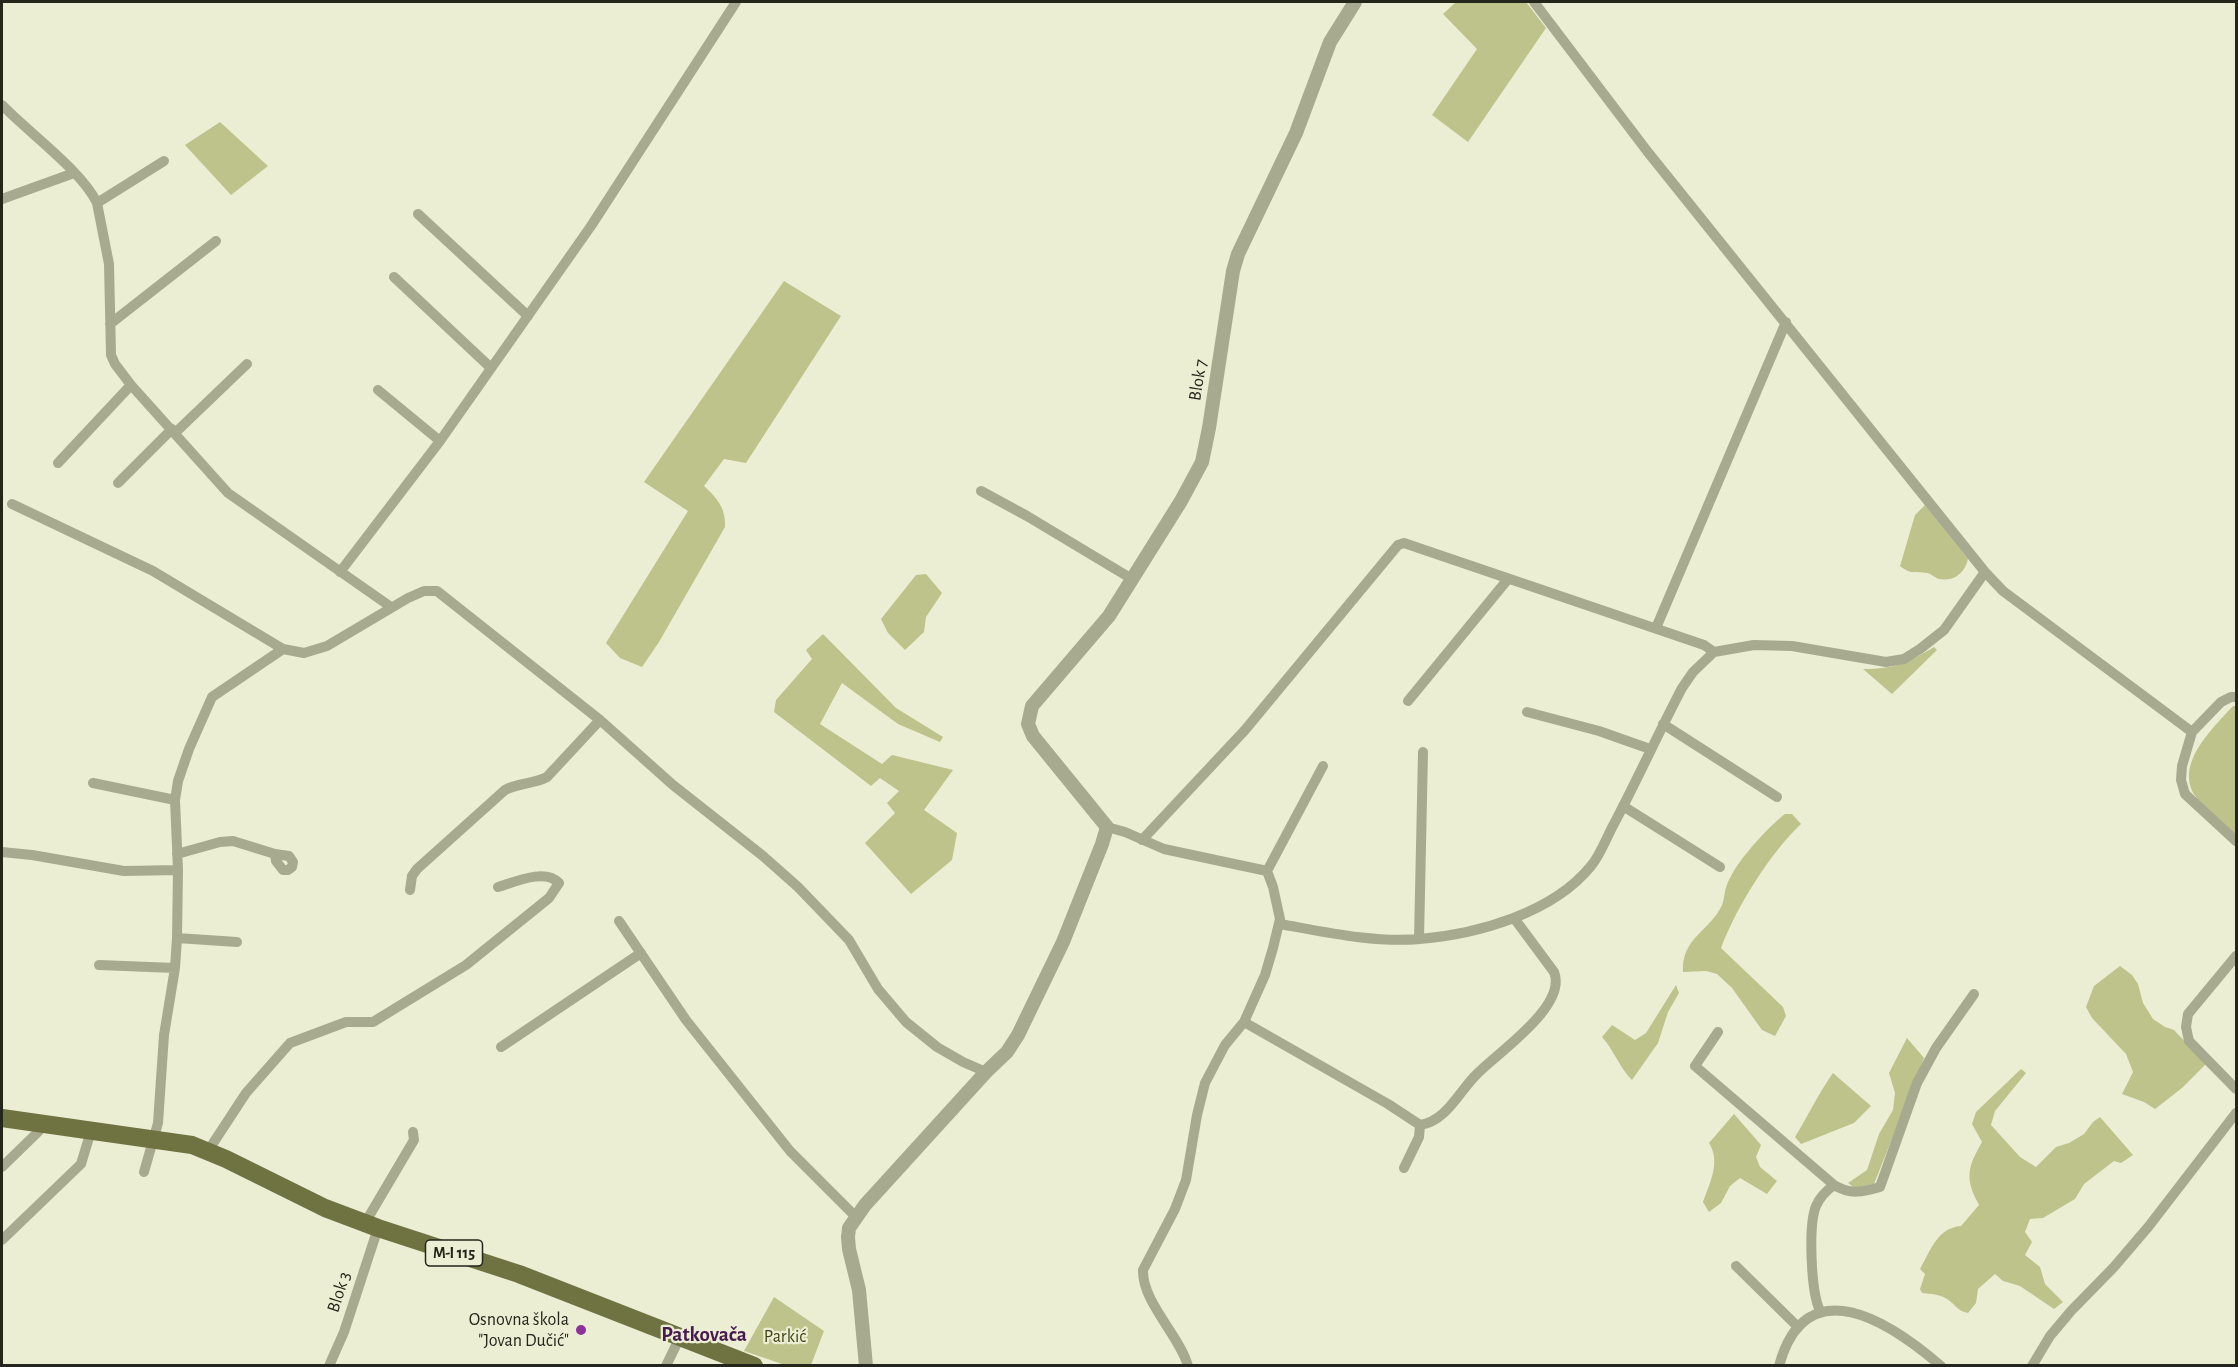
<!DOCTYPE html>
<meta charset="utf-8">
<style>
body{margin:0}
#map{position:relative;width:2238px;height:1367px;overflow:hidden;background:#eceed4;font-family:"Alegreya Sans",sans-serif}
canvas{display:block}
.frame{position:absolute;inset:0;border:3px solid #24251b;pointer-events:none}
</style>
<div id="map">
<canvas width="2238" height="1367"></canvas>
<div class="frame"></div>
</div>
<script>
const ctx = document.querySelector('canvas').getContext('2d');
ctx.lineJoin = 'round';
function fill(path, color) {
  ctx.fillStyle = color;
  ctx.fill(path, 'evenodd');
}
function trace(path, color, width, dash) {
  ctx.strokeStyle = color;
  ctx.lineWidth = width;
  ctx.lineCap = dash ? 'butt' : 'round';
  ctx.setLineDash(dash || []);
  ctx.stroke(path);
}
function write(font, color, halo, rows, align = 'center') {
  ctx.font = font + ' "Alegreya Sans",sans-serif';
  ctx.lineWidth = 4.5;
  ctx.setLineDash([]);
  ctx.textBaseline = 'middle';
  ctx.strokeStyle = halo;
  ctx.fillStyle = color;
  for (const [text, x, y, turn = 0] of rows) {
    ctx.save();
    ctx.translate(x, y);
    ctx.rotate((+turn || 0) * Math.PI / 180);
    ctx.textAlign = isNaN(turn) ? turn : align;
    if (halo) ctx.strokeText(text, 0, 0);
    ctx.fillText(text, 0, 0);
    ctx.restore();
  }
}
const green = new Path2D(`
 M1456,2H1526L1546,28L1468,142L1432,115L1477,49L1443,14Z
 M220,122L268,166L231,195L185,145Z
 M784,281L841,316L746,463L724,459L704,486C717,498 726,508 725,527L659,642L642,667L620,658L606,643L688,511L644,482Z
 M1925,505L1968,559C1965,572 1955,582 1940,579C1936,579 1932,574 1927,573C1915,571 1911,575 1900,566L1915,515Z
 M926,574L942,593L926,617L924,632L905,650L888,633L881,619L916,575Z
 M823,634L896,708L943,737L940,742L898,724L842,683L820,724L882,764L892,755L953,770L924,810L957,833L952,860L911,894L865,843L895,813L887,803L899,791L880,778L871,786L774,712L776,700L812,659L806,650Z
 M1934,647L1937,650L1892,694L1863,669C1896,669 1907,663 1934,647Z
 M2233,706H2236V836C2224,824 2206,811 2196,797C2173,765 2213,728 2233,706Z
 M1785,814H1792L1801,824C1770,853 1736,908 1721,948L1783,1007L1786,1016L1775,1036L1762,1030L1732,988L1717,974L1706,971L1683,972C1681,938 1711,930 1722,905C1725,898 1724,888 1730,878C1740,858 1767,828 1785,814Z
 M2120,966L2132,975L2138,984L2143,1003L2153,1019L2165,1027L2174,1030L2206,1064L2182,1088L2155,1109L2144,1102L2122,1094L2133,1072L2126,1054L2092,1018L2086,1007L2094,986Z
 M1676,985L1679,993L1668,1012L1658,1043L1632,1080C1619,1067 1614,1050 1602,1037L1612,1025L1635,1040L1646,1033Z
 M1907,1038L1924,1058L1874,1184L1855,1188L1848,1183L1867,1170L1879,1134L1893,1110L1895,1093L1889,1073Z
 M2021,1069L2026,1073L1995,1111L1991,1125L2020,1157L2036,1167L2056,1147L2069,1143L2084,1134L2093,1122L2100,1117L2133,1155L2121,1163L2114,1161L2084,1184L2075,1199L2043,1218L2030,1219L2025,1232L2032,1242L2025,1255L2040,1267L2045,1284L2063,1302L2054,1309L2020,1286L2003,1281L1995,1274L1978,1289L1976,1303L1968,1313C1957,1311 1955,1304 1947,1299C1939,1294 1931,1294 1922,1293L1920,1289L1925,1274L1920,1269C1931,1250 1937,1228 1961,1226L1979,1205C1964,1178 1968,1167 1982,1142L1972,1124L1976,1112Z
 M1833,1073L1871,1106L1854,1123L1801,1144L1795,1137C1808,1116 1818,1094 1833,1073Z
 M1734,1114L1761,1145L1756,1157L1760,1167L1777,1181L1767,1194L1740,1178L1730,1186L1721,1203L1709,1212L1703,1202C1710,1182 1721,1162 1709,1143Z
 M774,1297L824,1331L811,1365H785L744,1351Z`);
const minor = new Path2D(`
 M1534,2L1647,151L1985,572L2003,591L2192,732
 M2,105C28,132 82,171 97,203L109,264L111,355L115,364L131,385L228,493L391,607
 M2,199L74,173
 M97,203L164,161
 M418,214L528,316
 M394,277L491,368
 M110,324L216,241
 M378,390L440,441
 M175,433L247,364
 M58,463L131,385
 M118,483L172,429
 M981,491L1027,516L1132,579
 M12,504L153,571L283,649
 M340,572L440,441L591,226L736,2
 M1656,628L1786,322
 M2236,697H2231L2221,702L2192,732L2182,766L2181,780L2185,794L2236,841
 M1408,701L1508,579
 M1527,712L1599,731L1650,749
 M1663,724L1777,797
 M93,783L175,800
 M1623,806L1720,867
 M1107,827L1125,832L1164,849L1267,871
 M1142,840L1245,730L1398,545L1404,543L1704,645L1714,652
 M2,852L32,855L124,871L178,870
 M177,854L220,842L233,841L275,854
 M275,854L289,856L293,862L292,867L288,870H283L276,861Z
 M410,890L412,876L417,869L505,790C518,783 534,784 547,777L600,720
 M619,921L686,1020L790,1151L856,1217
 M1280,924C1325,932 1374,943 1420,939C1478,934 1553,913 1591,866C1601,854 1607,836 1615,822C1638,778 1659,732 1682,688L1693,672L1714,652L1754,645L1792,646L1886,662L1904,659L1920,649L1944,630L1985,572
 M177,938L237,942
 M1419,939L1423,752
 M2236,956L2188,1014L2186,1027L2189,1041L2236,1089
 M99,965L175,968
 M1244,1022L1388,1104L1420,1125C1447,1121 1459,1091 1477,1074C1497,1053 1568,1006 1554,972L1514,918
 M1718,1032L1695,1066L1834,1185C1850,1195 1863,1192 1880,1187L1917,1083L1936,1048L1974,994
 M501,1047L641,953
 M208,1151L246,1093L290,1043L346,1022H373L466,965L549,898L559,883C545,868 515,882 498,887
 M2,1167L39,1131L41,1125
 M1404,1168L1419,1137L1420,1125
 M144,1172L158,1123L164,1035L175,968L177,938L178,870L175,800L178,781L189,749L212,697L283,649L304,653L327,646L408,598L424,591H437L600,720L673,785L763,856L798,887L849,940L878,989L906,1022L937,1047L963,1062L986,1072
 M365,1223L414,1140L413,1132
 M2,1240L81,1164L91,1131
 M1736,1266L1798,1327
 M1820,1311C1811,1292 1808,1226 1816,1206C1820,1197 1827,1190 1834,1185
 M329,1366L344,1332L378,1228
 M666,1366L680,1337
 M1188,1366C1180,1336 1142,1302 1143,1270L1175,1209L1186,1180L1197,1115L1205,1083L1225,1045L1244,1022L1265,975L1273,948L1280,919L1273,887L1267,871L1323,766
 M1779,1366C1806,1266 1891,1323 1941,1366
 M2032,1366L2050,1336L2071,1311L2114,1267L2149,1226L2236,1113`);
const tertiary = new Path2D(`
 M866,1366L859,1290L849,1249L848,1237L849,1228L865,1205L986,1072L1007,1052L1018,1035L1063,942L1102,844L1107,827L1033,736L1028,724L1032,706L1109,616L1181,501L1202,462L1209,428L1233,271L1238,254L1296,133L1330,42L1355,2`);
const primary = new Path2D(`
 M2,1118L192,1145L226,1159L325,1208L378,1228L519,1274L754,1366`);
const markers = [
 [581,1330,6,"#8d329d"]
];
const shields = [
 [454,1253,57]
];
const shieldNames = [
 ["M-I 115",454,1253]
];
const streetNames = [
 ["Blok 7",1198,380,-81],
 ["Blok 3",339,1292,-72]
];
const poiNames = [
 ["Osnovna škola",569,1320],
 ["\"Jovan Dučić\"",569,1341]
];
const parkNames = [
 ["Parkić",785,1337]
];
const quarterNames = [
 ["Patkovača",704,1335]
];
fill(green, '#bec28b');
trace(minor, '#a7aa8f', 10);
trace(tertiary, '#a7aa8f', 14);
trace(primary, '#6f7241', 18);
for (const [x, y, r, color] of markers) {
  const dot = new Path2D();
  dot.arc(x, y, r, 0, 2 * Math.PI);
  ctx.fillStyle = color;
  ctx.fill(dot);
  trace(dot, '#eceed4', 2);
}
for (const [x, y, w] of shields) {
  const box = new Path2D();
  box.roundRect(x - w / 2, y - 13, w, 26, 4.5);
  ctx.fillStyle = '#eceed4';
  ctx.fill(box);
  trace(box, '#24251b', 1.5);
}
write('bold 16px', '#24251b', null, shieldNames);
write('18px', '#24251b', '#eceed4', streetNames);
write('18px', '#24251b', '#eceed4', poiNames, 'right');
write('18px', '#434516', '#eceed4', parkNames);
write('bold 21px', '#471b4f', '#eceed4', quarterNames);
</script>
